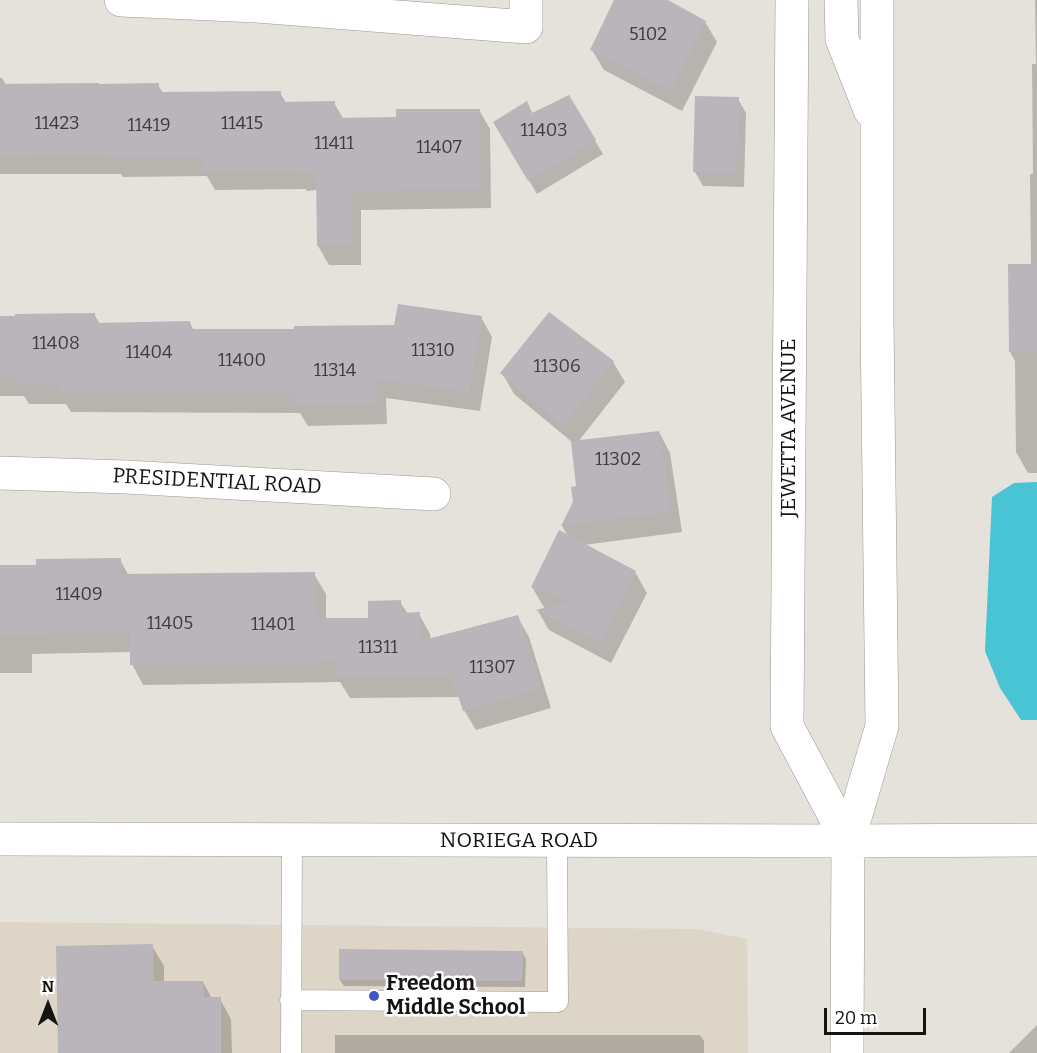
<!DOCTYPE html>
<style>
body{margin:0}
#map{position:relative;width:1037px;height:1053px;overflow:hidden;background:#e5e1db;font-family:Bitter,serif}
canvas{display:block}
.north{position:absolute;left:18px;top:975px;width:60px;height:60px;-webkit-text-stroke:4px #fff;paint-order:stroke;rotate:0deg;font-size:16px;font-weight:700;line-height:24px;text-align:center;color:#151412}
.north::after{content:'';display:block;margin:auto;width:21px;height:27px;background:#151412;clip-path:polygon(50% 0,100% 100%,50% 72%,0 100%)}
.scale{position:absolute;left:824px;top:1008px;width:102px;height:27px;box-sizing:border-box;border:3px solid #151412;border-top:0;padding-left:8px;font-size:18px;line-height:21px;white-space:nowrap;color:#151412;-webkit-text-stroke:4px #fff;paint-order:stroke}
</style>
<div id="map">
<canvas width="1037" height="1053"></canvas>
<div class="north">N</div>
<div class="scale">20 m</div>
</div>
<script>
const ctx = document.querySelector('canvas').getContext('2d');
ctx.lineJoin = 'round';
function fill(path, color) {
  ctx.fillStyle = color;
  ctx.fill(path, 'evenodd');
}
function trace(path, color, width, dash) {
  ctx.strokeStyle = color;
  ctx.lineWidth = width;
  ctx.lineCap = dash ? 'butt' : 'round';
  ctx.setLineDash(dash || []);
  ctx.stroke(path);
}
function write(font, color, halo, rows, align = 'center') {
  ctx.font = font + ' Bitter,serif';
  ctx.lineWidth = 5;
  ctx.setLineDash([]);
  ctx.textBaseline = 'middle';
  ctx.strokeStyle = halo;
  ctx.fillStyle = color;
  for (const [text, x, y, turn = 0] of rows) {
    ctx.save();
    ctx.translate(x, y);
    ctx.rotate((+turn || 0) * Math.PI / 180);
    ctx.textAlign = isNaN(turn) ? turn : align;
    if (halo) ctx.strokeText(text, 0, 0);
    ctx.fillText(text, 0, 0);
    ctx.restore();
  }
}
const built = new Path2D(`
 M0,922L697,929L747,939L748,1053H0Z`);
const water = new Path2D(`
 M1037,482V720H1021L1000,688L985,651L992,497L1014,483Z`);
const shadow = new Path2D(`
 M616,0H665L705,22L717,42L682,111L604,70L592,50Z
 M1035,0H1037V473H1028L1016,452L1015,361L1010,352L1031,265L1030,174H1033L1032,64H1036Z
 M0,78H2L6,85H158L163,93H280L286,103H334L344,120L398,119L479,110L490,129L491,208L361,210V265H329L318,246L317,190L307,191L306,189L215,190L207,176L123,177L121,174H0Z
 M568,96L603,154L537,194L495,122L527,103L533,114Z
 M738,99L746,113L744,187L703,186L695,172Z
 M94,314L100,324L190,323L194,331L296,330L396,326L481,317L492,337L480,411L386,398L387,424L308,426L300,413L71,412L66,404H29L24,396H0V317Z
 M613,362L625,382L578,442L659,432L670,453L682,532L584,545L635,572L647,593L611,663L549,630L538,611L545,609L532,587L568,536L562,526L574,503L577,487L572,442L514,394L502,373Z
 M120,560L129,576L314,574L326,594V620L370,619L400,602L408,614H419L430,634L431,640L517,616L529,637L551,708L476,730L464,710L460,697L350,698L340,682L143,685L132,664L131,652L32,654V673H0V567H37Z
 M152,946L164,966V983L203,982L212,999H220L231,1019L232,1053H60Z
 M522,952L526,959L525,987L344,986L340,980Z
 M1037,1025V1053H1009Z
 M335,1035H700L704,1041V1053H335Z`);
const building = new Path2D(`
 M614,0H668L706,21L670,91L590,50Z
 M99,83V84L159,83V92L281,91V102L335,101V118L396,117V109H480L481,189L351,191V246H317L316,172H294V170L203,171L202,157L110,158V155L0,156V84Z
 M569,95L596,140L528,181L493,122L527,101L532,113Z
 M695,96L739,97L736,174L693,172Z
 M1008,264H1037V352H1009Z
 M398,304L482,316L469,392L376,379V405L295,406V393H58V385H16V377H0V316H15V314L95,313V323L190,321L191,329H294V326L394,325Z
 M549,312L614,361L563,426L500,373Z
 M659,431L671,511L561,526L573,502L571,487L576,486L571,441Z
 M559,530L636,571L599,643L536,610L569,601L531,587Z
 M121,558V574L315,572V618H368V601L401,600V613L420,612V641L518,615L541,688L463,711L452,677L336,678V662L130,665V632L0,634V565H36V559Z
 M153,944L154,981H203L204,997H221V1053H58L56,946Z
 M339,949L523,951L522,981L339,980Z`);
const lane = new Path2D(`
 M290,1000L558,1002L557,841
 M291,1053L292,840`);
const street = new Path2D(`
 M121,0L257,6L526,27V0
 M0,473L126,477L434,494`);
const secondary = new Path2D(`
 M792,0L787,726L848,841
 M841,0L842,39L870,110
 M0,839L848,841L1037,840
 M847,1053L848,841L882,726L877,321V0`);
const markers = [
 [374,996,6,"#3d57c9"]
];
const numberNames = [
 ["5102",648,35],
 ["11423",57,124],
 ["11415",242,124],
 ["11419",149,126],
 ["11403",544,131],
 ["11411",334,144],
 ["11407",439,148],
 ["11408",56,344],
 ["11310",433,351],
 ["11404",149,353],
 ["11400",242,361],
 ["11306",557,367],
 ["11314",335,371],
 ["11302",618,460],
 ["11409",79,595],
 ["11405",170,624],
 ["11401",273,625],
 ["11311",378,648],
 ["11307",492,668]
];
const streetNames = [
 ["JEWETTA AVENUE",789,428,-90],
 ["PRESIDENTIAL ROAD",217,482,3],
 ["NORIEGA ROAD",519,841]
];
const poiNames = [
 ["Freedom",386,984],
 ["Middle School",386,1008]
];
fill(built, '#ded5c9');
fill(water, '#48c4d4');
fill(shadow, '#0003');
fill(building, '#b9b5bb');
trace(lane, '#9a9691', 21);
trace(street, '#9a9691', 34);
trace(secondary, '#9a9691', 34);
trace(lane, '#fff', 20);
trace(street, '#fff', 33);
trace(secondary, '#fff', 33);
for (const [x, y, r, color] of markers) {
  const dot = new Path2D();
  dot.arc(x, y, r, 0, 2 * Math.PI);
  ctx.fillStyle = color;
  ctx.fill(dot);
  trace(dot, '#fff', 2);
}
write('18px', '#3e3c3c', null, numberNames);
write('21px', '#151412', '#fff', streetNames);
write('bold 21px', '#151412', '#fff', poiNames, 'left');
</script>
